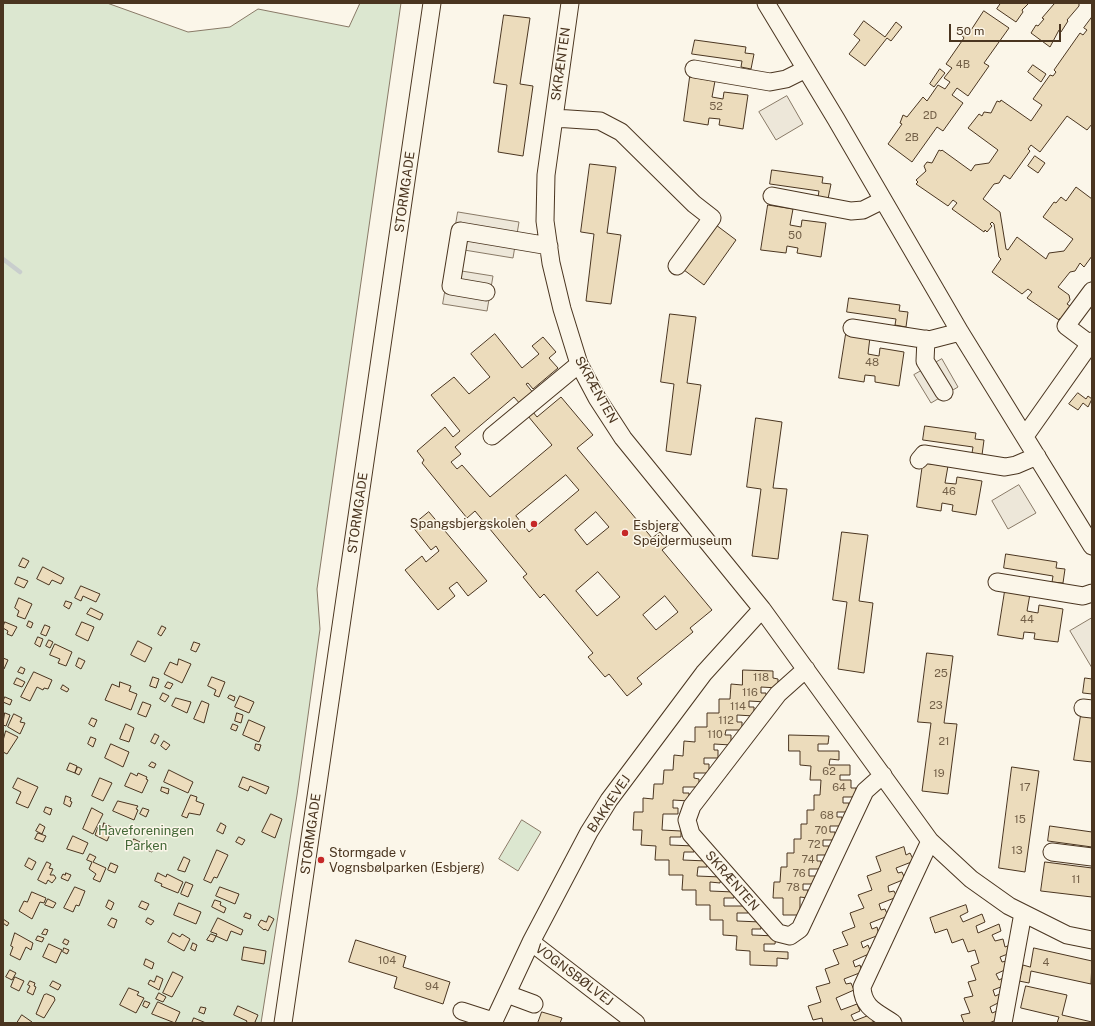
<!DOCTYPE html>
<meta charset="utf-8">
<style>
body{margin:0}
#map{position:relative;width:1095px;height:1026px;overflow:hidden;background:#fbf6e9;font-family:"Public Sans",sans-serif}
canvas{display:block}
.frame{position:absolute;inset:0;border:4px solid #4a3520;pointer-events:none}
.scale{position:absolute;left:949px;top:24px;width:112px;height:18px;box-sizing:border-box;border:2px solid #4a3520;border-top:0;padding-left:5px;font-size:12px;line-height:14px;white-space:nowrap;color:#4a3520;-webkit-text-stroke:3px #fbf6e9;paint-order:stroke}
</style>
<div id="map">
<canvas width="1095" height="1026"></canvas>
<div class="frame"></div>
<div class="scale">50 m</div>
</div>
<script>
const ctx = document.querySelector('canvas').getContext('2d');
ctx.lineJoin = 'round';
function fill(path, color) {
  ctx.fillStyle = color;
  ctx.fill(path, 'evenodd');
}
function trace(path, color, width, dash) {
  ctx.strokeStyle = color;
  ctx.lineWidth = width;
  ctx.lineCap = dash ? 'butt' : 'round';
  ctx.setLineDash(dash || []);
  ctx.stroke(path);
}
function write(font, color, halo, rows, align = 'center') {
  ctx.font = font + ' "Public Sans",sans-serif';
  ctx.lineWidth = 3;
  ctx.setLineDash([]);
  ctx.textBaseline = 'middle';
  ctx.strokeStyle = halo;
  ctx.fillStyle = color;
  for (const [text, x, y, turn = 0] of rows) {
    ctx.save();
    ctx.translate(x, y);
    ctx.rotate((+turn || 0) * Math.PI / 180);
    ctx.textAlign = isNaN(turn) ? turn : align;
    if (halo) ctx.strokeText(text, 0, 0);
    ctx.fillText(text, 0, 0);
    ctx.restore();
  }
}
const green = new Path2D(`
 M3,3H107L188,32L230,27L258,9L349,27L360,3H401L317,589L320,629L297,795L261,1023H3Z
 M522,820L541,832L518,871L499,859Z`);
const parking = new Path2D(`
 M787,96L803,124L776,140L759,112Z
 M458,212L519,222L513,258L452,248Z
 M449,269L493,276L487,311L443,304Z
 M942,359L958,387L931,403L914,375Z
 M1019,485L1036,513L1008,529L992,501Z
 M1092,618V668L1070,631Z`);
const stream = new Path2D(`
 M3,259L20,272`);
const building = new Path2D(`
 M1001,3H1029L1022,10L1023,12L1016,22L997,9Z
 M1053,3H1079V6L1067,20L1068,21L1061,32L1059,30L1050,47L1031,33L1036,25L1038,26L1044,19L1042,18L1054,4Z
 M984,11L1009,28L984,63L989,66L968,96L957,88L952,95L963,103L943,131L937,127L912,162L888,144L902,124L900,123L903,115L907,117L923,97L927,101L938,85L945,89L950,82L944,78L952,68L946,64L964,38L961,34L968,29L970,31Z
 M504,15L530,18L520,84L533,86L523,156L498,152L507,85L494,83Z
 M1092,17V124L1087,130L1067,116L1040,152L1031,145L1028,149L1030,151L1010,179L1004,175L999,183L994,184L983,199L1000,212L1006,249L1008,250L1017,237L1046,259L1049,253L1064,251L1073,239L1043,217L1054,202L1056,203L1061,197L1066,201L1076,187L1092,199V256L1084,267L1080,263L1075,271L1070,272L1058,287L1069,295L1070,300L1067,304L1070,306L1065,313L1067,314L1062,320L1060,318L1059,320L1027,298L1032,292L1028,289L1022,294L992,272L1001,259L999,257L994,224L992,222L990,224L992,226L987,232L985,230L984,232L952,209L957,203L953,200L948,206L916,184L918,182L916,180L926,171L924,166L927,162L932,163L939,150L941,151L942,150L971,171L975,165L989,163L998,150L968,128L979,114L982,116L984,112L991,113L997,101L1000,102L1001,100L1031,121L1042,105L1033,99L1050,75L1053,76L1056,72L1054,70L1080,33L1083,35L1087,30L1084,28Z
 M864,21L885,37L896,22L902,27L891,41L887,38L865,66L849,54L860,40L854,35Z
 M695,40L746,47L745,53L754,54L751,69L741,67L742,61L692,54Z
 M1033,65L1046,74L1041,82L1028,72Z
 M940,69L945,73L934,87L930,84Z
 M690,77L715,81L712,97L723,99L724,92L748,95L743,129L719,125L720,119L709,118L708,125L684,121Z
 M1035,156L1045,163L1038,173L1028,166Z
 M590,164L616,167L607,233L621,235L611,304L586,301L594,234L581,232Z
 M772,170L823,177L822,183L831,184L828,199L818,197L819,191L770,184Z
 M768,205L793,209L790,225L801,227L802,220L826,223L821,257L797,253L798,248L787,246L786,253L761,250Z
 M716,225L736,240L704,285L684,270Z
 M849,298L900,305L899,311L908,312L906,327L895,325L896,319L847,312Z
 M670,314L696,317L687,383L701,385L691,455L666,451L674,384L661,382Z
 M495,334L522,368L539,354L532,346L543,337L556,352L549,358L558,368L533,389L528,383L526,384L534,394L521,405L514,397L455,447L461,454L451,462L457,469L462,465L490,497L552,445L528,416L533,412L537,417L561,397L593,435L577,448L652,538L660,532L670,544L662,550L712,610L690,628L693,632L637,678L642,684L627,696L609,674L605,677L588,657L593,653L544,594L540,598L523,577L527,574L475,511L467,518L422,463L424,460L417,451L445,427L453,437L460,431L431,395L454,377L469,394L490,377L471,354ZM566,475L579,490L529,532L516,516ZM596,512L609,527L587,545L575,530ZM598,572L620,597L597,616L576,591ZM665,596L678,612L656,630L643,615Z
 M846,334L870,337L868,354L879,356L880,348L904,352L899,386L875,382V376L865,375L864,382L839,378Z
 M1078,393L1086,399L1088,396L1092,399L1088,407L1083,403L1078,410L1069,404Z
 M756,418L782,422L773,488L787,489L778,559L752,556L761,489L747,487Z
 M925,426L976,433L975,439L984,440L982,455L972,453L973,447L923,440Z
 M923,463L948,466L945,483L956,484L957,477L982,481L976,515L952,511L953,505L942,503L941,511L917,507Z
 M429,512L487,581L468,596L457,582L449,588L455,596L438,610L405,570L422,556L426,562L439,551L436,546L431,550L412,526Z
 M842,532L868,535L859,601L873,603L864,673L838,669L847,602L833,600Z
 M1006,554L1057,562L1056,568L1065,569L1063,583L1052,582L1053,576L1004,568Z
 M23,558L29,561L25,568L19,566Z
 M43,567L64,578L61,584L52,580L49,585L37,579Z
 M18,577L28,581L24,588L15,584Z
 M81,586L100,594L96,602L83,596L81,601L75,598Z
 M1005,591L1030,594L1027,611L1038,613L1039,605L1063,609L1058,642L1034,639L1035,633L1024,632L1023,639L998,635Z
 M19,598L32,604L25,619L17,616L19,611L15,608Z
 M66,601L72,603L69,609L64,606Z
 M91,608L103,614L100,620L87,614Z
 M29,621L33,623L31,628L27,626Z
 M5,622L17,627L12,636L7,634L8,631L3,628Z
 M82,622L94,627L88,641L76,635Z
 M45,625L50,627L46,636L41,634Z
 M162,626L166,628L161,636L158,634Z
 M38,637L43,639L40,647L35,644Z
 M49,640L53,642L50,648L46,646Z
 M138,641L152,648L145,662L131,655Z
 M194,642L200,644L196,652L191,650Z
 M55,644L72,652L66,666L58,663L60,659L50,655Z
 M927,653L953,656L944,723L957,724L948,794L922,791L931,723L918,722Z
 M3,658L8,660L4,669H3Z
 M79,658L85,661L81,669L76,666Z
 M179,659L191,664L182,683L164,674L170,662L177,665Z
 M21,667L25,669L23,674L18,672Z
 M743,670L773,671V678L778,679V688L761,687V693H766V702L749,701V707H754V716L737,715V722H742V730H726L725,735H731V745L714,744V750H718V758H704V764H709V773H694V778L699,779V787H683V793H689V801L673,800V808H678V814H663L662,830L681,831V837H670V845L694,846V852H684L683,860L707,861V867H698L697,876L721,877L720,883L710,882V891L734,892V898H724V906H748V913H737V921L761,922V929H752V935L776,936L775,944H764V951L788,952V959L777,958V966L750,965V951L736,950L737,936L723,935V920H710V905H696V890H682L683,875H669V860H655L656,846L641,845L642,830H633L634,812H643V798L653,799L654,784H663L664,770H673L674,755L683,756L684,741L695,742V727H707V713H719V699H730L731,684L742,685Z
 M34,672L52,680L48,689L44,688L43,690L37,687L30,701L21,697Z
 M153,677L159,679L156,688L150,686Z
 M212,677L225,682L219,697L214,695L216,690L208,686Z
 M17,678L25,682L22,687L14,684Z
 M1085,678L1092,679V694L1083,693Z
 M120,682L131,686L129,691L137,694L131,710L105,700L112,684L119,687Z
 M168,682L173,684L170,689L165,687Z
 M63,685L69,689L67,692L61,689Z
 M163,693L169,696L165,702L160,699Z
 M230,695L235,697L234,701L228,698Z
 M240,696L254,702L249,713L235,707Z
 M5,697L12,700L10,705L3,702Z
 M176,698L191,702L187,713L172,706Z
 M202,701L209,704L204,723L194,719Z
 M143,702L151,705L146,717L138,714Z
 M5,713L10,715L6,726L3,725Z
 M237,713L243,715L241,723L235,721Z
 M14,714L22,718L20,722L25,723L20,734L8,727Z
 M1081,715L1092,717V762L1074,760Z
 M92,718L97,720L94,727L89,724Z
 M249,720L265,727L259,742L243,735Z
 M126,724L134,728L129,742L120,739Z
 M233,724L238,726L236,731L231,729Z
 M6,731L18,737L7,754L3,752V741Z
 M155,734L159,736L155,744L151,742Z
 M789,735L829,736L828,744H818V751H839V760L830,759L829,765H850V775H840V780H851V788H856V797H843V803H849V812H837V817H842V826H830V832H835V840H823V846H829V855H817V861H821V869H809V876H815V884H803V890H808V898L800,897V915H783V898H773L774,882H780L781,867H787V853H794V839H801V824H807V810H814V795H820L821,780H810L811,766L800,765V751H789Z
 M91,737L96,739L93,747L88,744Z
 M164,741L170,745L166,750L161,746Z
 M111,744L129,752L123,767L105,758Z
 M256,744L261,745L259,751L255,749Z
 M152,762L156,764L154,768L149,766Z
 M70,763L77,766L75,773L67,770Z
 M78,767L82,769L79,775L75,773Z
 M1012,767L1039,771L1025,872L999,868Z
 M169,770L193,782L188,793L164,782Z
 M131,773L137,776L138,773L147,777L146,779L148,780L142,793L125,786Z
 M243,777L269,787L266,794L250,786L248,791L239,787Z
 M18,778L38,787L28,808L16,803L21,792L13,788Z
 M100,778L112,783L103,801L92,796Z
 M162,787L169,789L168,794L161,791Z
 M191,795L197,797L196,801L204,804L200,815L189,813L187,818L182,816Z
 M66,796L71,798L70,801L72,802L70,807L64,804Z
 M118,801L138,806L136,809L138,810L134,820L113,811Z
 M46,807L52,809L50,815L44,812Z
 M92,808L103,814L93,834L83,829Z
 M143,808L149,810L146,817L140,814Z
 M271,814L282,819L275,838L262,832Z
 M104,823L113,828L107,841L95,835L98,827L102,829Z
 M221,823L226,826L223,834L217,831Z
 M40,824L45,827L42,834L36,831Z
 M1050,826L1092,832V847L1048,841Z
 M38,833L46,836L43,842L35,839Z
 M73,836L88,843L83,854L67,849Z
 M239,837L245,840L242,845L236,842Z
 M134,839L140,842L138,848L131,845Z
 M149,845L154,847L152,852L147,850Z
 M904,847L906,855L910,853L914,861L896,868L898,873L902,872L905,879L888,886L889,892L894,891L897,897L879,904L881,910L885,909L888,916L870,923L872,929L877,927L879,935L861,942L863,948L868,945L871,953L853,961L855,967L860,965L862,972L844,979L846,984L851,983L854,990L836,998L841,1010L857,1004L860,1011L851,1015L854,1021L872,1014L875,1021L870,1023H823L822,1018L813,1020L808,1006L821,1002L816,987L830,983L825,969L839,964L833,950L848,945L842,932L855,927L850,913L864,908L858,895L872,890L867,876L881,871L876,857Z
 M217,850L228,855L217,878L214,877L211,883L204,880Z
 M90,854L96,857L93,862L106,868L100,882L93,879L96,874L89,869L92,862L87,860Z
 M184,857L190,860L185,872L178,870Z
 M29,858L36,862L32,870L25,866Z
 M47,862L51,864L49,868L53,869L50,875H54L56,878L52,883L48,880L46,884L38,880Z
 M1045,862L1092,868V897L1041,891Z
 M111,863L118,866L115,873L108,870Z
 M66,873L71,875L68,881L61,878L63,874L65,875Z
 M158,873L166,877L167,874L183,882L178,893L161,886L162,884L155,881Z
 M186,882L193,885L188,897L181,894Z
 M75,887L85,891L79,906L76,905L73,912L64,908Z
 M220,887L239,894L235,904L216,896Z
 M32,892L46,898L44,903L40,902L32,919L19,911L24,901L27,902Z
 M48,899L56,903L53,908L45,905Z
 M109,900L114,903L111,910L106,907Z
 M215,900L221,902L220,905L226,908L224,913L212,907Z
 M142,901L149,904L146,910L139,907Z
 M179,903L201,912L196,924L174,915Z
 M966,905L968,912L960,916L963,922L982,914L985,922L976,926L978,933L999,924L1001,931L992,935L995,941L1003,939L1005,947L1010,945L1013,952L1000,957L1002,962L1006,961L1009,968L996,974L999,980L1003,978L1006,985L993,990L995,996L1000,994L1002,1001L990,1007L992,1013L997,1011L999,1019L989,1023H964L961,1015L970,1013L964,998L973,996L968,982L976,980L971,966L979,963L975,950L968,952L963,939L952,943L947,929L935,933L930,918Z
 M246,913L251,915L250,919L244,917Z
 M269,916L274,919L268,931L265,929L264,930L258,925L261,920L266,922Z
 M112,918L117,920L114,928L108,925Z
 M148,918L154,921L151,925L146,922Z
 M218,918L243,930L241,935L231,931L227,941L216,936L217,934L211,932Z
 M3,919L9,923L7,926L3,923Z
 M45,929L48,930L46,935L42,934Z
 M15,933L33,943L31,950L26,947L20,960L10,955L13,947L11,946Z
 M173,933L180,937L182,934L190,939L184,951L168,942Z
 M211,934L216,936L213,942L207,940Z
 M38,936L44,938L42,942L36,940Z
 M65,939L69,941L67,945L63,943Z
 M356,940L406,956L403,967L450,982L443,1004L394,988L397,977L349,962Z
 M193,943L197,945L195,951L191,949Z
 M49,944L62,950L56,963L43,957Z
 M244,947L266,951L264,964L242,960Z
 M64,948L69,950L67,954L63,952Z
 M1034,948L1092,961L1091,984L1031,971L1029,983L1019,981L1023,965L1030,967Z
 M146,959L154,963L152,969L144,965Z
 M10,970L16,973L12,980L6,977Z
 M173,972L183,977L172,997L163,993Z
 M157,976L163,979L159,990L148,984L150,980L154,982Z
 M15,977L24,981L19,991L11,987Z
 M30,981L35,983L34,986L36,987L33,995L27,992L30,986L28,985Z
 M53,981L61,985L58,990L50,986Z
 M1026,986L1067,995L1062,1015L1092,1022V1023H1057L1059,1017L1021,1008Z
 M129,988L139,992L137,995L144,998L136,1013L120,1005Z
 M159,993L166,997L163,1002L156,999Z
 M47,994L54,997L55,1000L44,1018L36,1014L44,995Z
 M145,1001L150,1003L147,1008L143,1006Z
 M158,1002L180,1012L175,1023L152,1014Z
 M238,1006L258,1015L255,1022L257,1023H246L247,1021L234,1015Z
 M201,1007L206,1008L204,1014L199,1012Z
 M542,1012L562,1018L560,1023H538Z
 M22,1015L32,1022V1023H17Z
 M194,1018L206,1023H192Z`);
const minor = new Path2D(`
 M570,3L546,175L545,221L551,263L562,309L579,364L597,398L623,438L762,609L930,841L971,879L1009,906L1067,935L1092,940
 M766,3L836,119L960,332L1092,546
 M694,69L770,82L786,79L806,69
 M554,118L600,121L621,132L694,204L712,218L677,266
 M772,196L851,211L863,210L883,200
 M486,292L451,286L460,231L549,246
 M852,328L929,340L960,332
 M926,339L925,361L944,392
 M1090,344L1066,326L1092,291
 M492,436L579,364
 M1025,436L1092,341
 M919,460L924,454L1005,467L1016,465L1037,456
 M997,582L1083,596L1092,593
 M806,669L778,694L692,806L687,820L691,834L778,933L790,936L800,929L865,791L883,775
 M1083,708L1092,709
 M1052,852L1092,857
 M531,942L636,1023
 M507,994L534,1004
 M462,1011L493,1021
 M283,1023L432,3
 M493,1023L531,942L589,832L609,800L704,673L762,609
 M893,1023C877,1012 863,1008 862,987L930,841
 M1003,1023L1023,913`);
const markers = [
 [534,524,4,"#c62828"],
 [625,533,4,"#c62828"],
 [321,860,4,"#c62828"]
];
const numberNames = [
 ["4B",963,65],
 ["52",716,107],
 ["2D",930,116],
 ["2B",912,138],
 ["50",795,236],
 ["48",872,363],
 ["46",949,492],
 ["44",1027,620],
 ["25",941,674],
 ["118",761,678],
 ["116",750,693],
 ["23",936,706],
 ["114",738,707],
 ["112",726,721],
 ["110",715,735],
 ["21",944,742],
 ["62",829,772],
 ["19",939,774],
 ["64",839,788],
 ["17",1025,788],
 ["68",827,816],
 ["15",1020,820],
 ["70",821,831],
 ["72",814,845],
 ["13",1017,851],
 ["74",808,860],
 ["76",799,874],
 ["11",1076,880],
 ["78",793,888],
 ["104",387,961],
 ["4",1046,963],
 ["94",432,987]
];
const streetNames = [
 ["SKRÆNTEN",561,64,-82],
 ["STORMGADE",405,192,-82],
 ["SKRÆNTEN",596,390,61],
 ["STORMGADE",358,513,-82],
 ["BAKKEVEJ",609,804,-56],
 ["STORMGADE",311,834,-82],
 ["SKRÆNTEN",732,881,49],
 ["VOGNSBØLVEJ",574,975,37]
];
const poiNames = [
 ["Spangsbjergskolen",526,524,"right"],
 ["Esbjerg",633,526],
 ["Spejdermuseum",633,541],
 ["Stormgade v",329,853],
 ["Vognsbølparken (Esbjerg)",329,868]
];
const parkNames = [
 ["Haveforeningen",146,831],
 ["Parken",146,846]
];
fill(green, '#dce7d0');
trace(green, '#887966', 1);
fill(parking, '#ede7d9');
trace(parking, '#887966', 1);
trace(stream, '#c9cecd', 4.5);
fill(building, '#ecdcbc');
trace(building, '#4a3520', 1);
trace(minor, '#4a3520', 19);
trace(minor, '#fbf6e9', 17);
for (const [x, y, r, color] of markers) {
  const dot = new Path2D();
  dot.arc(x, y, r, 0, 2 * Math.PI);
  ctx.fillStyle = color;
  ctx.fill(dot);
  trace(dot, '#fbf6e9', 1.5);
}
write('11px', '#725f47', null, numberNames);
write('13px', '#4a3520', '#fbf6e9', streetNames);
write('13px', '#4a3520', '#fbf6e9', poiNames, 'left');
write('13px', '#436837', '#fbf6e9', parkNames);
</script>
